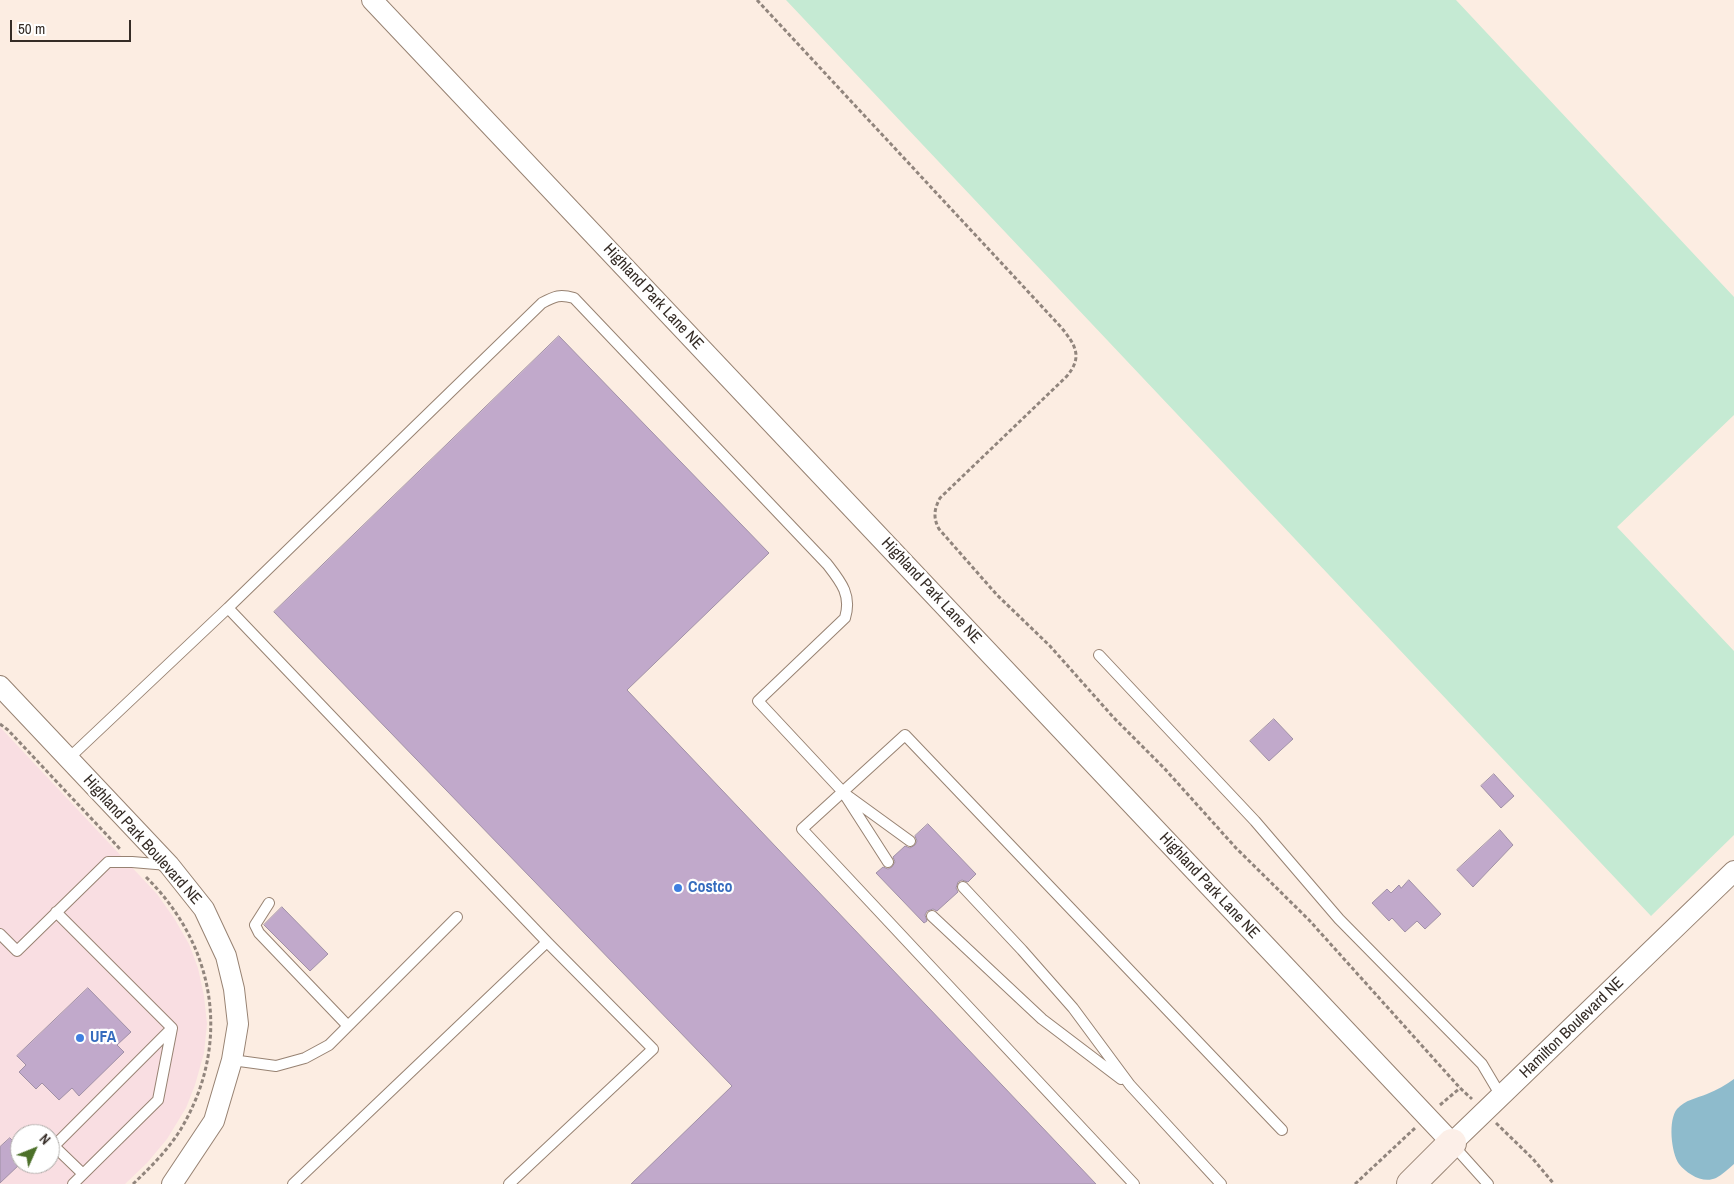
<!DOCTYPE html>
<style>
body{margin:0}
#map{position:relative;width:1734px;height:1184px;overflow:hidden;background:#fcede2;font-family:"Archivo Narrow",sans-serif}
canvas{display:block}
.north{position:absolute;left:10px;top:1124px;width:50px;height:50px;box-sizing:border-box;background:#fff;border:1px solid #aeaba8;border-radius:50%;rotate:46deg;font-size:14px;font-weight:700;line-height:20px;text-align:center;color:#352c26}
.north::after{content:'';display:block;margin:auto;width:18px;height:22px;background:#4c7029;clip-path:polygon(50% 0,100% 100%,50% 72%,0 100%)}
.scale{position:absolute;left:10px;top:20px;width:121px;height:22px;box-sizing:border-box;border:2px solid #352c26;border-top:0;padding-left:6px;font-size:15px;line-height:18px;white-space:nowrap;color:#352c26;-webkit-text-stroke:4px #fff;paint-order:stroke}
</style>
<div id="map">
<canvas width="1734" height="1184"></canvas>
<div class="north">N</div>
<div class="scale">50 m</div>
</div>
<script>
const ctx = document.querySelector('canvas').getContext('2d');
ctx.lineJoin = 'round';
function fill(path, color) {
  ctx.fillStyle = color;
  ctx.fill(path, 'evenodd');
}
function trace(path, color, width, dash) {
  ctx.strokeStyle = color;
  ctx.lineWidth = width;
  ctx.lineCap = dash ? 'butt' : 'round';
  ctx.setLineDash(dash || []);
  ctx.stroke(path);
}
function write(font, color, halo, rows, align = 'center') {
  ctx.font = font + ' "Archivo Narrow",sans-serif';
  ctx.lineWidth = 4.5;
  ctx.setLineDash([]);
  ctx.textBaseline = 'middle';
  ctx.strokeStyle = halo;
  ctx.fillStyle = color;
  for (const [text, x, y, turn = 0] of rows) {
    ctx.save();
    ctx.translate(x, y);
    ctx.rotate((+turn || 0) * Math.PI / 180);
    ctx.textAlign = isNaN(turn) ? turn : align;
    if (halo) ctx.strokeText(text, 0, 0);
    ctx.fillText(text, 0, 0);
    ctx.restore();
  }
}
const commercial = new Path2D(`
 M0,727L157,894L174,918L189,944L198,968L204,996L207,1024L204,1053L195,1085L186,1108L167,1139L147,1163L125,1184H0ZM20,1134H50V1164H20Z`);
const green = new Path2D(`
 M786,0H1456L1734,297V415L1617,527L1734,651V835L1651,916Z`);
const water = new Path2D(`
 M1734,1079V1164C1728,1169 1722,1175 1716,1178C1703,1184 1687,1174 1679,1164C1671,1152 1668,1120 1677,1109C1685,1100 1697,1098 1707,1094C1717,1090 1726,1085 1734,1079Z`);
const building = new Path2D(`
 M559,336L769,553L627,690L1096,1184H631L732,1086L274,612Z
 M1274,719L1293,739L1269,761L1250,741Z
 M1494,774L1514,796L1501,808L1481,786Z
 M928,824L976,874L968,882L962,880L958,882L956,888L958,892L937,911L933,909L927,911L925,915L927,921L924,923L876,873L883,867L888,869L892,867L895,862L893,857L905,846L910,848L915,845L917,841L915,836Z
 M1500,830L1513,845L1473,887L1457,870Z
 M1409,880L1441,914L1425,929L1417,921L1405,932L1392,918L1389,921L1372,903L1387,889L1391,893L1399,885L1401,888Z
 M282,907L328,954L310,971L264,925Z
 M88,988L131,1032L117,1045L124,1052L79,1096L72,1088L59,1100L42,1083L36,1089L19,1072L26,1065L17,1056Z
 M10,1138L20,1148V1164L0,1183V1147Z`);
const path = new Path2D(`
 M757,0L1060,326C1075,344 1084,357 1066,377L940,498C934,509 933,518 939,529L997,595L1050,646L1114,718L1164,768L1236,848L1309,920L1460,1088L1472,1099
 M0,724L8,730L121,850
 M1440,1105L1460,1088
 M1496,1123L1533,1159L1554,1184
 M133,1184C153,1165 173,1145 186,1120C231,1036 213,943 146,877
 M1355,1184L1415,1128`);
const lane = new Path2D(`
 M1099,655L1255,821L1339,919L1482,1064L1501,1096
 M68,759L228,608
 M848,796L910,841
 M963,887L1022,950L1073,1008L1130,1085L1221,1184
 M269,903L255,925L259,933L348,1026
 M56,912L172,1028L158,1100L73,1184
 M932,916L1042,1019L1121,1079
 M0,934L17,951L108,862H132L168,865
 M232,1060L276,1066L305,1058L329,1045L457,917
 M1452,1144L1488,1184
 M83,1174L54,1146L172,1028
 M293,1184L547,942L228,608L542,303C555,296 560,294 574,298L827,564C841,582 852,595 845,618L758,701L843,792L888,862
 M509,1184L653,1049L547,942
 M1134,1184L802,829L905,735L1282,1130`);
const street = new Path2D(`
 M372,0L1452,1143L1734,871
 M0,686L169,865L204,909L226,956L234,989L238,1024L232,1060L214,1121L172,1184`);
const secondary = new Path2D(`
 M1411,1184L1452,1143`);
const markers = [
 [678,888,5,"#3f7fe0"],
 [80,1038,5,"#3f7fe0"]
];
const streetNames = [
 ["Highland Park Lane NE",653,297,47],
 ["Highland Park Lane NE",931,591,47],
 ["Highland Park Boulevard NE",142,840,48],
 ["Highland Park Lane NE",1209,886,47],
 ["Hamilton Boulevard NE",1572,1028,-44]
];
const shopNames = [
 ["Costco",688,888],
 ["UFA",90,1038]
];
fill(commercial, '#f9dee2');
fill(green, '#c5ead3');
fill(water, '#8ebbcc');
fill(building, '#c1a9cb');
trace(building, '#a090a6', 1);
trace(lane, '#978272', 12);
trace(street, '#978272', 22);
trace(secondary, '#978272', 30);
trace(path, '#91857d', 3, [4, 2.5]);
trace(lane, '#fff', 10);
trace(street, '#fff', 20);
trace(secondary, '#fcefe8', 28);
for (const [x, y, r, color] of markers) {
  const dot = new Path2D();
  dot.arc(x, y, r, 0, 2 * Math.PI);
  ctx.fillStyle = color;
  ctx.fill(dot);
  trace(dot, '#fff', 2);
}
write('16px', '#352c26', '#fff', streetNames);
write('bold 16px', '#366cbe', '#fff', shopNames, 'left');
</script>
